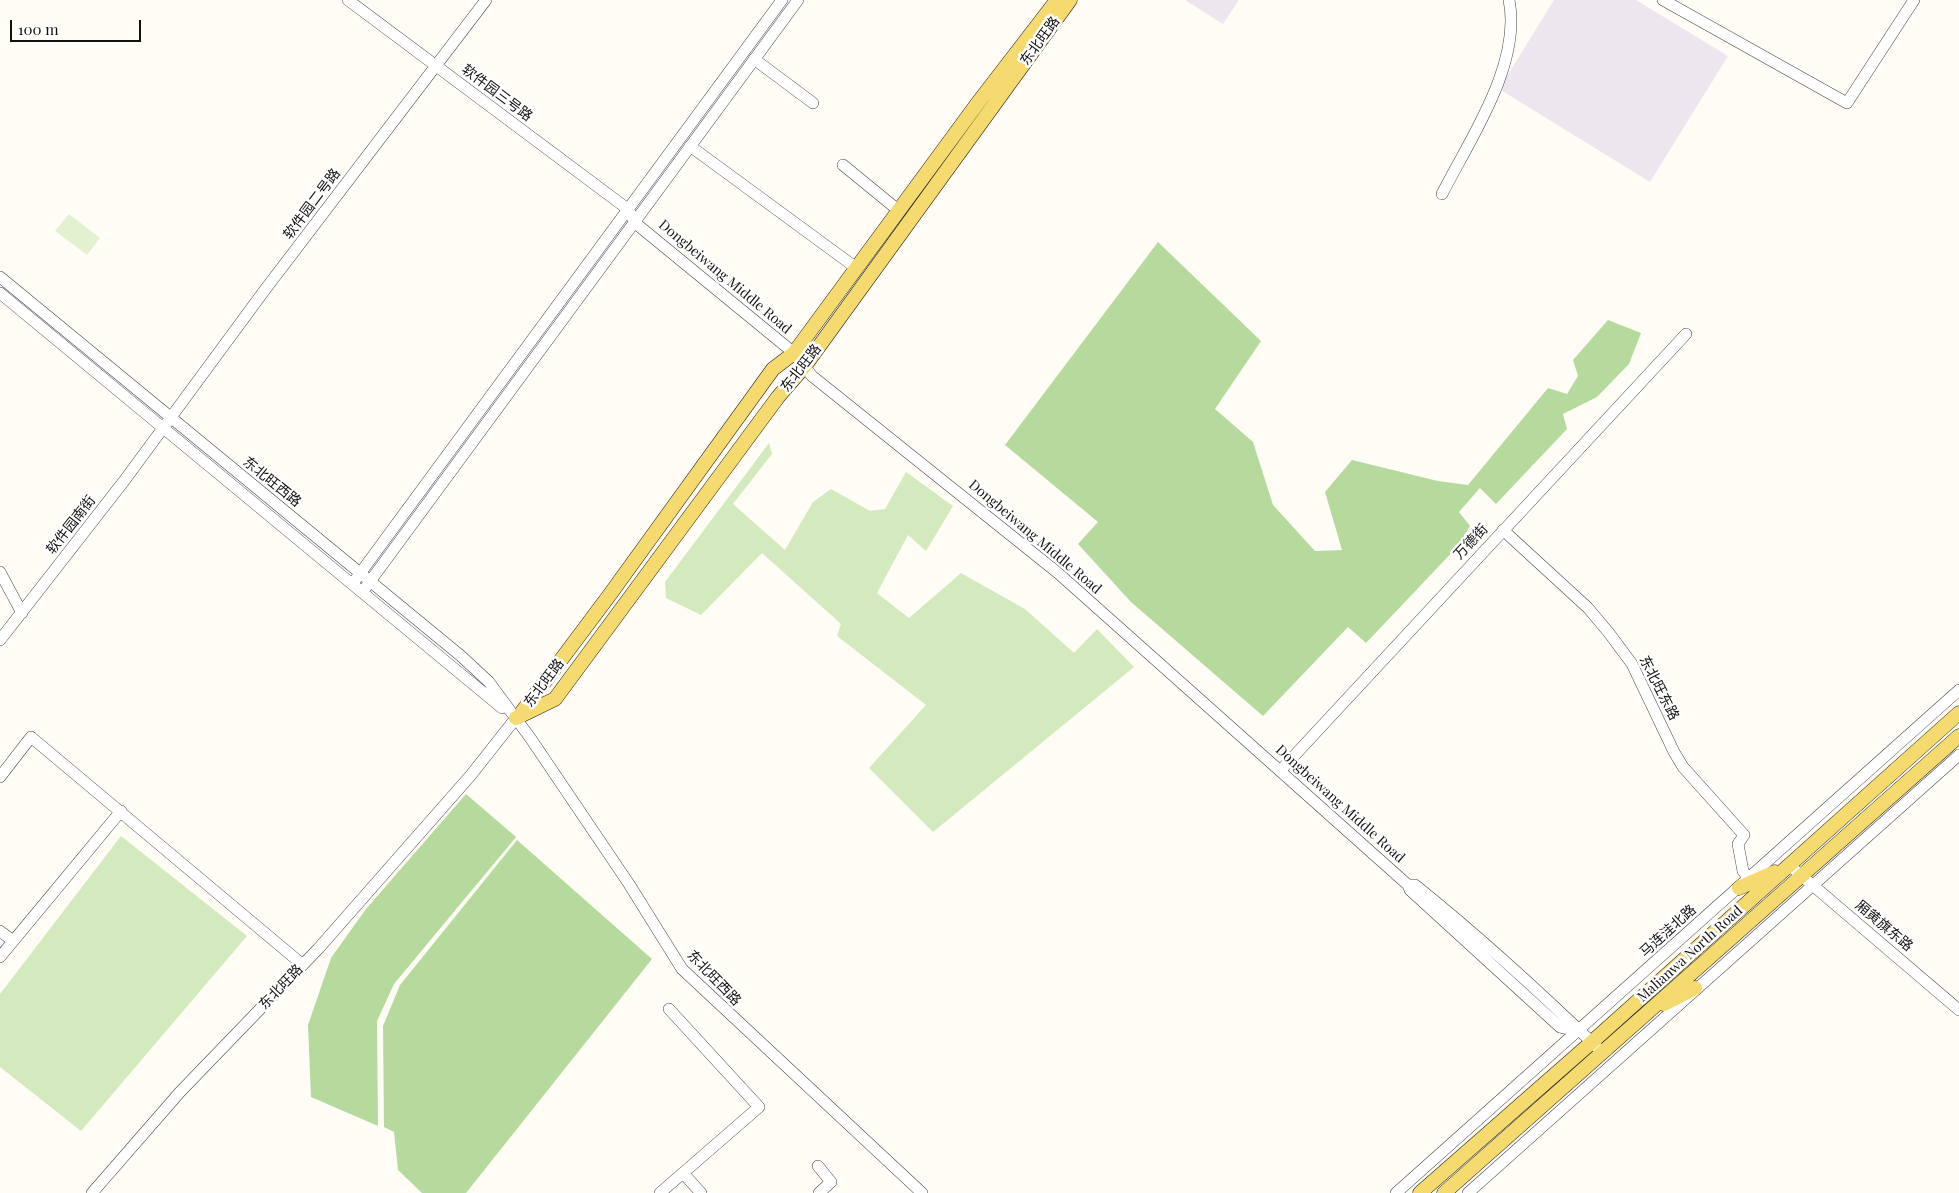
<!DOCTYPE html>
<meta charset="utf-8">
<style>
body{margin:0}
#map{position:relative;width:1959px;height:1193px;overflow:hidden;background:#fffdf5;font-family:"Playfair Display",serif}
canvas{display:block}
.scale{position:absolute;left:10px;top:20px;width:131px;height:22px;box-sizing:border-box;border:2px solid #111;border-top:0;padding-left:6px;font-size:15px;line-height:18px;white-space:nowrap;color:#111;-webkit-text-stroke:4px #fff;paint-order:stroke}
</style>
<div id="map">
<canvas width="1959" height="1193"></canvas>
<div class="scale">100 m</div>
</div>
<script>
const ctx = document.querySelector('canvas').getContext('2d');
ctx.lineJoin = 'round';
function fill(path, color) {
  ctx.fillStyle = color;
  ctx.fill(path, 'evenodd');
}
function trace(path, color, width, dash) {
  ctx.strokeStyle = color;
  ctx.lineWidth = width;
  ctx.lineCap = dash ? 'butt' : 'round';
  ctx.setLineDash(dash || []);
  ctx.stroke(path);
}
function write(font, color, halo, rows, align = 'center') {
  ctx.font = font + ' "Playfair Display","Noto Sans SC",serif';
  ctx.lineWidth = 5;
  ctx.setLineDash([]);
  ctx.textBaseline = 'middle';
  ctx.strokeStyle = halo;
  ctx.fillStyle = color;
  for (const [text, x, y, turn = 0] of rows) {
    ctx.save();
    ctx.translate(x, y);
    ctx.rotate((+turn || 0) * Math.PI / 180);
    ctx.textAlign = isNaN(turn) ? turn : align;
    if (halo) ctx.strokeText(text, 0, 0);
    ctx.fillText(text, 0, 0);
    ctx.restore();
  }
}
const industrial = new Path2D(`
 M1185,0H1239L1223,24Z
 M1554,0H1636L1728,56L1650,182L1499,89Z`);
const green = new Path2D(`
 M769,443L772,454L733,504L785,550L813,502L831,489L870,511L885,509L906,472L953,506L926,551L908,535L877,593L909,618L961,573L1025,609L1074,653L1097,629L1134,667L933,832L869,768L926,705L837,636L841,624L762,553L701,615L666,598L665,582Z
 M121,836L247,936L81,1131L0,1067V994Z`);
const forest = new Path2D(`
 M1158,242L1261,341L1215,409L1253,442L1273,505L1315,551L1342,550L1325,492L1352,460L1438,481L1468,485L1548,388L1567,394L1578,376L1573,360L1608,320L1641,333L1629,364L1597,397L1563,414L1567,429L1496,504L1480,488L1459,512L1470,526L1459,545L1366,643L1348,627L1263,716L1131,602L1078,544L1098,522L1005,445Z
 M466,794L516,837L394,984L377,1021L378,1126L311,1097L308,1025L331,958L366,909Z
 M517,840L652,959L466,1193H422L398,1170L394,1132L384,1127L383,1026L400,985Z`);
const pitch = new Path2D(`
 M69,214L100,238L87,255L55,231Z`);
const minor = new Path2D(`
 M348,0L629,210
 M1663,0L1847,103L1914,0
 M754,59L813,103
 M690,146L855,267
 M843,165L898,210
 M1442,194C1470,139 1522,64 1509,0
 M629,210L634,222L794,353L812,376L1058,573L1408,885L1410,890L1560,1027L1580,1031
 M0,277L461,656L489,682L531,739L629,884L682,969L922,1193
 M0,293L502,708
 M1503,530L1588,608L1609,633L1632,664L1674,752L1683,767L1744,835L1738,844L1743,871L1749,879
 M0,572L22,613
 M353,583L782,0
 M363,591L798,0
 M0,640L124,481L264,291L486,0
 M1280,771L1686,334
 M0,777L31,737L303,965
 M1789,865L1959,1010
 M1408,885H1415C1480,937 1542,994 1602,1052
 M0,931L13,941
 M0,957L121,811
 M669,1009L759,1107L683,1173
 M818,1166L831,1182L819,1193
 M92,1193L180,1092L318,949L471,775L516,718
 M660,1193L683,1173L701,1193
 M1396,1193L1959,690
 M1468,1193L1959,755`);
const major = new Path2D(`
 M522,712L611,593L773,369L794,353L980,100L1057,0
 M516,718L555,699L778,397L804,367L1070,0
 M1739,888L1775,872
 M1664,1004L1695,988
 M1420,1193L1592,1042L1959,713
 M1444,1193L1959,736`);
const streetNames = [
 ["东北旺路",1040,41,-54],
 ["软件园三号路",497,93,37],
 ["软件园二号路",312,204,-53],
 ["Dongbeiwang Middle Road",725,277,40],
 ["东北旺路",801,368,-52],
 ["东北旺西路",272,482,39],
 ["软件园南街",71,525,-52],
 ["Dongbeiwang Middle Road",1035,537,40],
 ["万德街",1471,542,-47],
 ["东北旺路",544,683,-53],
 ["东北旺东路",1659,688,63],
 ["Dongbeiwang Middle Road",1340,804,42],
 ["厢黄旗东路",1884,926,40],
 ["马连洼北路",1668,931,-42],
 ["Malianwa North Road",1690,954,-42],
 ["东北旺西路",714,978,46],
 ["东北旺路",281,987,-46]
];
fill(industrial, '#eee6ef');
fill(green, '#d3eabe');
fill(forest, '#b6da9e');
fill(pitch, '#e4f1d0');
trace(minor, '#444', 12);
trace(major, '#222', 15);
trace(minor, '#fff', 11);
trace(major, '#f5db6f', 14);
write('14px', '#111', '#fff', streetNames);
</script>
